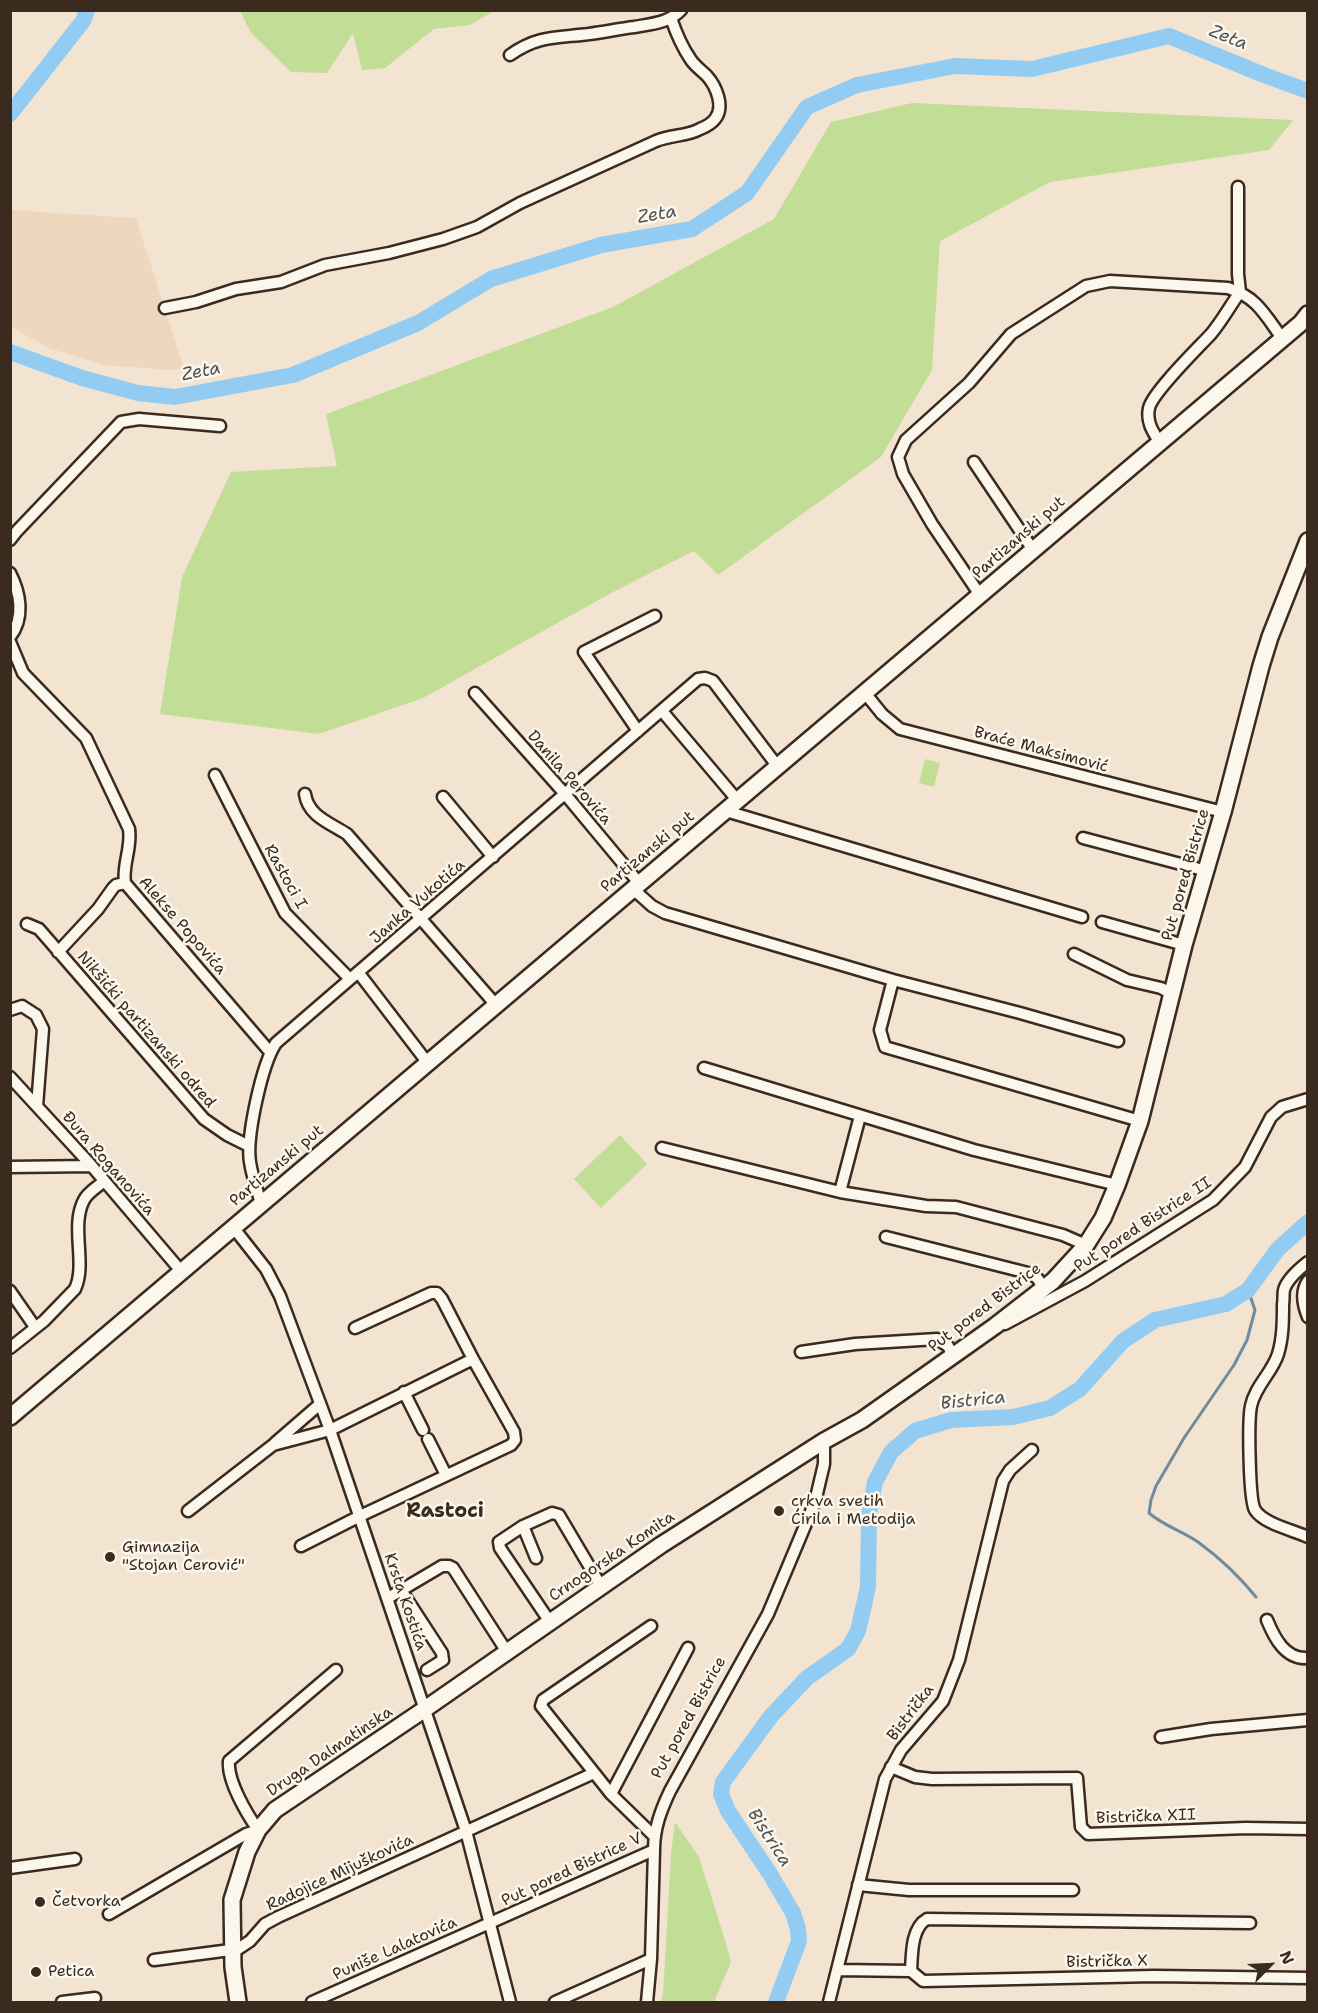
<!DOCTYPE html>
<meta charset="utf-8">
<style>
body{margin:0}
#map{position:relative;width:1318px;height:2013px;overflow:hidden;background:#f3e4d1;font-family:"Shantell Sans",sans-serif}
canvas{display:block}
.frame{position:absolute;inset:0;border:12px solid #3b2a1e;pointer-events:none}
.north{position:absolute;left:1240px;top:1935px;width:60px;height:60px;-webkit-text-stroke:4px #fbf7ec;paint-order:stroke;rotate:66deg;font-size:16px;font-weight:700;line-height:24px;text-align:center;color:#3b2a1e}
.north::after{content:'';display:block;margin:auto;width:21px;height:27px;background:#3b2a1e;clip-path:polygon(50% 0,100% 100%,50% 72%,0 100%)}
</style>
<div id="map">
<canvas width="1318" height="2013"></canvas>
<div class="frame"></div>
<div class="north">N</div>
</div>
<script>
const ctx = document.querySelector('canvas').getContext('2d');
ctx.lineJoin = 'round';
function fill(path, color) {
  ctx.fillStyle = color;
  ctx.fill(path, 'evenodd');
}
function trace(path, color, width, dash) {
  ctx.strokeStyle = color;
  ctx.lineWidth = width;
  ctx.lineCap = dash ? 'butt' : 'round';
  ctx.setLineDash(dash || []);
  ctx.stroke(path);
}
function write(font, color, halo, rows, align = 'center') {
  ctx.font = font + ' "Shantell Sans",sans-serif';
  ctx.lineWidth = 5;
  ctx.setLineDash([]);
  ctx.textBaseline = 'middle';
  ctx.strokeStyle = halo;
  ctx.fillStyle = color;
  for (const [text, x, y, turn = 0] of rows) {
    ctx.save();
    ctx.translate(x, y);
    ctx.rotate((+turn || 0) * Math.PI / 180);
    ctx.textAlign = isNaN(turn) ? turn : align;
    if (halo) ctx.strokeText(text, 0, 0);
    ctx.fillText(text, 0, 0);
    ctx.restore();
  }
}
const built = new Path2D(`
 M10,210L136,218L184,369L169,370L103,365L49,348L11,327Z`);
const green = new Path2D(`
 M240,11H494L470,25L434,29L385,68L362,70L353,33L327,73L291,72L251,33Z
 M912,103L1293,120L1269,150L1050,182L940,241L932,370L881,457L718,575L694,551L613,592L423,698L319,734L160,714L182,577L231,472L337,466L326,414L613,307L774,219L831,122Z
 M925,759L940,763L934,787L919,783Z
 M620,1135L647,1164L601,1208L574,1179Z
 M675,1822L699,1857L728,1950L731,1962L714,2002H660L663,1995L671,1854Z`);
const stream = new Path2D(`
 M1248,1290L1255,1310L1247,1340L1234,1365L1184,1438L1156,1486L1151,1500L1149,1513C1164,1526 1182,1531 1198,1542C1220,1558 1239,1576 1256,1597`);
const river = new Path2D(`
 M10,114L83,21L87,10
 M10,352L82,378L138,393L175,397L293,375L418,323L491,279L601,245L692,229L747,193L807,107L857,85L955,66L1032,69L1169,36L1264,75L1308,91
 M776,2002L799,1941L798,1929L793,1913L770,1874L728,1811L721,1794L723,1782L771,1716L807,1678L848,1649L858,1631L868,1587L869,1514L875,1482L891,1452L915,1431L951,1420L1013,1417L1050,1408L1080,1389L1123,1341L1155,1320L1226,1304L1248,1290L1278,1249L1308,1222`);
const street = new Path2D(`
 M510,55C538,35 557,38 589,34C604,32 619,29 634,27C651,24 669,23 681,10
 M165,308L196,302L236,289L281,282L325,265L389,253L443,239L477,227L520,203L656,141C670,135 688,136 700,129C705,127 712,123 715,119C725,107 716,86 707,76C702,71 695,66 691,60C682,47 676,33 671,18
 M1160,443C1153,432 1146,422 1149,408C1153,392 1197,349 1211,334C1222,321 1230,306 1240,292L1238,274V187
 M974,462L1033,550
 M10,540L17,531L121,422L139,419L220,426
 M10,573C20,592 25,618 10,637
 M980,595L932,524L903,474L898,457L906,440L969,383L1011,334L1086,286L1110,281L1228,288C1257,297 1265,315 1282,338
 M10,642L23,673L86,738L129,829C132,848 122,865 125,883L270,1052
 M475,693L565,794L639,883
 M865,693L882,714L900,729L1223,812
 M662,711L738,801
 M638,731L584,652L655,616
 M215,775L285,913L350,979
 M305,794C308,816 330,823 347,834L496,1005
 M443,797L493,857
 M726,811L1082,917
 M1083,838L1207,871
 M633,889L652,906L665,913L893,980L1020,1013L1118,1041
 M1102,922L1184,945
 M27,924L39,929L204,1119L227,1135L249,1146
 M58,952L98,909L113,888L116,885L125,883
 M1074,954L1127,980L1161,988L1172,994
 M358,972L427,1062
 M893,980L880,1030L885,1047L1140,1121
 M10,1010L22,1006L36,1015L43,1029L37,1106
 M704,1068L974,1150L1117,1185
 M10,1077L90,1164L181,1271
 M662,1148L840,1192L926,1206L956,1207L1063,1235L1086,1245
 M10,1167L92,1166
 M840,1192L860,1116
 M261,1203C257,1190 252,1176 250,1162C246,1137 262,1064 276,1043L698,679L705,678L713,681L778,767
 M233,1227L266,1269L280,1296L330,1430L466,1831L510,2002
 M886,1237L1032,1274L1038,1279L1043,1288
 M1308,1262C1299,1269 1287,1279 1284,1290C1283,1294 1284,1300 1283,1304C1283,1320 1283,1338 1278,1354C1272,1373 1255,1386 1251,1406C1248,1420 1249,1500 1255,1510C1264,1524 1293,1530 1308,1537
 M1308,1281C1300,1292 1303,1305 1308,1317
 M10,1291L35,1327
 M1005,1324L1085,1281L1213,1200L1245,1167L1271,1117L1282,1107L1308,1099
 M355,1328L431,1293H437L442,1299L473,1359
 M10,1348L44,1321L75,1289C87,1264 70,1226 84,1200C88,1192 98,1187 104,1181
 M801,1352L855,1344L937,1339L948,1346L953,1356
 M404,1392L423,1430
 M428,1439L446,1475
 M275,1443L320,1404
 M188,1511L273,1445L330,1430L473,1359L514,1432L515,1440L511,1445L360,1516L301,1546
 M523,1526L552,1513L559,1515L601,1586
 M536,1558L523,1526L499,1542L500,1548L550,1622
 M401,1590L442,1653L443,1660L427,1670
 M388,1598L442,1566H449L453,1568L507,1652
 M1267,1620C1274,1637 1285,1660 1308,1658
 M651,1626L543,1700L541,1706L611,1794L654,1836
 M1161,1737L1211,1729L1308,1720
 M891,1767L915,1777L932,1779L1077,1778L1081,1827L1088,1834L1246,1828L1308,1829
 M611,1794L688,1648
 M10,1868L75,1859
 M858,1885L909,1890H1073
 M109,1914L246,1834L258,1830C247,1814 227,1781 229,1761L336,1670
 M154,1960L238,1949L250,1941L265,1924L278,1917L594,1773
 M838,1970L911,1971L923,1981L1154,1976L1308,1978
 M911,1971C912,1955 911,1928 927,1919L1250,1923
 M62,2002L95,1998
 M312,2002L654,1850C654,1828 661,1810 670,1791L768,1614L815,1502L824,1464V1441
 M555,2002L651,1959
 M647,2002L651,1959L654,1850
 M829,2002L885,1779L901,1750L943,1701L959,1660L1003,1481L1010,1470L1032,1450`);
const secondary = new Path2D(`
 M10,1417L1301,323L1308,314
 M238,2002L233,1967L232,1900L247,1852L258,1830L275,1810L425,1709L661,1545L824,1441L862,1420L995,1326L1053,1281L1086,1245L1103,1218L1117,1185L1140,1121L1184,945L1223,812L1261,666L1270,637L1308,541`);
const markers = [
 [779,1511,6,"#3b2a1e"],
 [110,1557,6,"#3b2a1e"],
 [40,1902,6,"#3b2a1e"],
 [36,1972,6,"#3b2a1e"]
];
const streetNames = [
 ["Partizanski put",1019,538,-41],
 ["Braće Maksimović",1041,750,15],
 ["Danila Perovića",569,778,49],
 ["Partizanski put",648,852,-40],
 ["Put pored Bistrice",1186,875,-74],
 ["Rastoci I",285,877,61],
 ["Janka Vukotića",418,902,-41],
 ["Alekse Popovića",182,926,49],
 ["Nikšićki partizanski odred",146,1030,49],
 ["Đura Roganovića",108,1164,49],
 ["Partizanski put",277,1166,-40],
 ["Put pored Bistrice II",1143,1225,-33],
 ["Put pored Bistrice",985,1308,-37],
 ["Crnogorska Komita",612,1557,-34],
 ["Krsta Kostića",405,1602,71],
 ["Bistrička",911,1713,-53],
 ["Put pored Bistrice",689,1718,-61],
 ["Druga Dalmatinska",330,1752,-34],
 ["Bistrička XII",1146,1817,-2],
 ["Put pored Bistrice V",572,1870,-25],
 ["Radojice Mijuškovića",340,1873,-25],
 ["Puniše Lalatovića",395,1949,-24],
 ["Bistrička X",1107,1962,-1]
];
const poiNames = [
 ["crkva svetih",791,1502],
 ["Ćirila i Metodija",791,1520],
 ["Gimnazija",122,1548],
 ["\"Stojan Cerović\"",122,1566],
 ["Četvorka",52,1902],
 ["Petica",48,1972]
];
const waterNames = [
 ["Zeta",1228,38,22],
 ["Zeta",657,215,-10],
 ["Zeta",201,372,-11],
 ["Bistrica",973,1401,-6],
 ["Bistrica",769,1838,57]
];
const quarterNames = [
 ["Rastoci",445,1512]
];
fill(built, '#edd7be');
fill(green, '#c2dd95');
trace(stream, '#6f8b9d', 3);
trace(river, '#92ccf2', 16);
trace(street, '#3b2a1e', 15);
trace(secondary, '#3b2a1e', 20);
trace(street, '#fbf7ec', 10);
trace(secondary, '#fbf7ec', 15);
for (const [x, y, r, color] of markers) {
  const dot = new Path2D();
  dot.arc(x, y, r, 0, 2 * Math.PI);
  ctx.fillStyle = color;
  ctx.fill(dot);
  trace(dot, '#fbf7ec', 2);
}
write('16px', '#3b2a1e', '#fbf7ec', streetNames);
write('16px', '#3b2a1e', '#fbf7ec', poiNames, 'left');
write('italic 18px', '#515253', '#fbf7ec', waterNames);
write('bold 20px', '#3b2a1e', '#fbf7ec', quarterNames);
</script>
